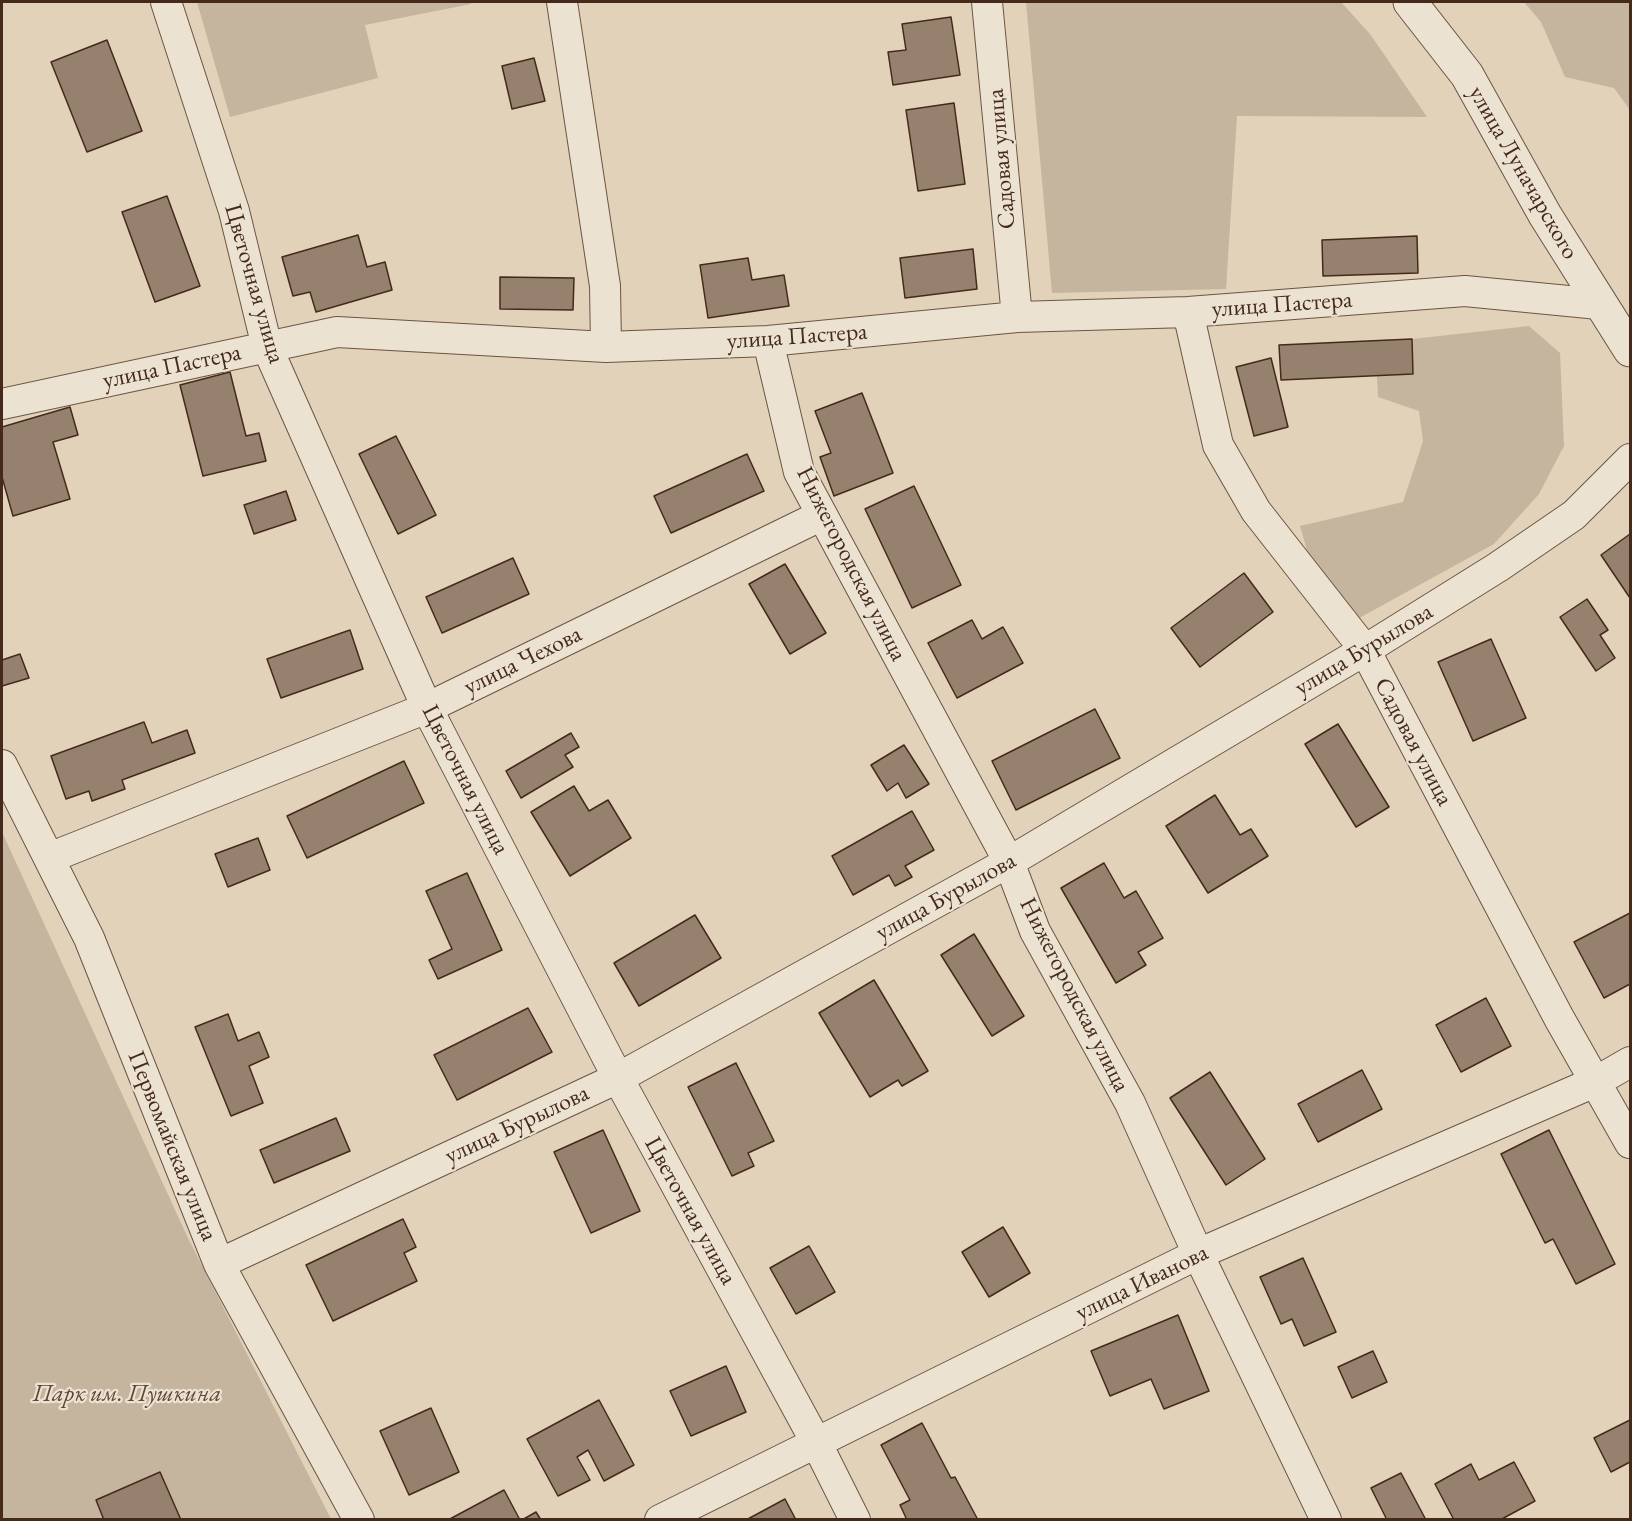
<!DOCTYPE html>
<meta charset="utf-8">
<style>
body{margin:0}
#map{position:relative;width:1632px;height:1521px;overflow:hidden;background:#e1d2b9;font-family:"EB Garamond",serif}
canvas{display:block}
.frame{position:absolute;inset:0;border:3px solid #452a1c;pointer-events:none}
</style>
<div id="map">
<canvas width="1632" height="1521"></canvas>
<div class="frame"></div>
</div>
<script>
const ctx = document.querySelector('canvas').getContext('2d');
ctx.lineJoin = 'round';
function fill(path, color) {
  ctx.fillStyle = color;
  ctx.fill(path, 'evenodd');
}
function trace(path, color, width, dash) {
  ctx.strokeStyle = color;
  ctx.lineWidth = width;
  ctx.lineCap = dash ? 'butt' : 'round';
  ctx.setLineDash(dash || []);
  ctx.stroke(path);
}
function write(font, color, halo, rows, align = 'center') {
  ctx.font = font + ' "EB Garamond",serif';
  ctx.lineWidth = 4.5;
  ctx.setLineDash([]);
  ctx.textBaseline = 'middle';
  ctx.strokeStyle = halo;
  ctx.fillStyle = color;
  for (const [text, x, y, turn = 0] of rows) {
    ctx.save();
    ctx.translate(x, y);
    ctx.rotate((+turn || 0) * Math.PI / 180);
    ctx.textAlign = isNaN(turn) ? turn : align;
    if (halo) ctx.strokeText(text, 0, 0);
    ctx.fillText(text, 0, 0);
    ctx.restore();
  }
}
const green = new Path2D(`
 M197,2H470L471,4L365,25L378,78L230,117Z
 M1026,2H1341L1370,34L1427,117L1237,116L1226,289L1052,293Z
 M1524,2H1630V110L1614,88L1565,77L1541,22Z
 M1529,326L1560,353L1564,446L1539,494L1494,544L1352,622L1318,589L1300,526L1403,502L1423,441L1419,411L1378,397L1377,376L1413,374L1412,339Z
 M2,832L187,1236L331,1519H2Z`);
const building = new Path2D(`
 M951,17L960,75L893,85L888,52L906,50L902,24Z
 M107,40L142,131L87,152L51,62Z
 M534,58L545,101L512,109L502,66Z
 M954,103L965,184L918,191L906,110Z
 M167,196L200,286L155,302L122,212Z
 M358,235L367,267L385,262L392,290L316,312L310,292L293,296L282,257Z
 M1417,236L1418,273L1323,276L1322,240Z
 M973,249L977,289L905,298L900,258Z
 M748,258L752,280L784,275L789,306L708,318L700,265Z
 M500,277L574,278L573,310L500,309Z
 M1412,339L1413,374L1281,380L1279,345Z
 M1271,358L1288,427L1254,436L1236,367Z
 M230,372L246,436L259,433L266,461L203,476L180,385Z
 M862,393L893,473L834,496L820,457L831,453L815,411Z
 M70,407L78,435L53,442L70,499L13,516L2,477V427Z
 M396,436L436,515L398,534L359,454Z
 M747,454L764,491L671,533L654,496Z
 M914,486L961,585L912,608L865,509Z
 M286,491L296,520L254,534L244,505Z
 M1630,534V598L1601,555Z
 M513,558L529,594L442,633L426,597Z
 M785,564L826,633L790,654L749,584Z
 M1244,573L1273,612L1200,667L1171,628Z
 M1587,599L1608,630L1600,635L1615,658L1596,671L1560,617Z
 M972,620L982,639L1003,627L1023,663L957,698L928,643Z
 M350,630L363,669L281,698L267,659Z
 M1491,639L1526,718L1473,741L1438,662Z
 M20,654L29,678L2,686V660Z
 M1095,709L1120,758L1016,810L992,761Z
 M144,722L152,743L187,730L195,753L122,780L125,789L92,801L89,791L66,799L51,756Z
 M1338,724L1389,807L1356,827L1305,744Z
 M571,733L579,747L565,755L573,767L521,798L506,771Z
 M904,745L929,784L906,798L898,783L887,791L871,765Z
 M404,761L424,803L307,858L287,816Z
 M574,786L589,811L608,800L631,838L570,876L531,812Z
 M1215,795L1240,835L1251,829L1268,856L1208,893L1166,826Z
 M912,811L934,850L905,866L912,877L895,886L889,875L853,895L832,856Z
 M258,838L270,870L228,887L215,854Z
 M1104,863L1124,898L1136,891L1163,938L1138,952L1146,965L1116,983L1061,888Z
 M467,873L502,950L438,979L429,960L452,949L426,891Z
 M1630,913V984L1604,998L1574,942Z
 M695,915L721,958L639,1006L614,963Z
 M974,934L1024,1016L992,1036L941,955Z
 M874,980L928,1071L902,1086L898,1080L870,1097L819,1013Z
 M1486,998L1511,1046L1461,1072L1436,1025Z
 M528,1008L552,1052L457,1100L434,1055Z
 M228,1014L238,1041L259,1032L269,1057L249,1066L263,1103L231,1116L195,1027Z
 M736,1063L774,1141L748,1153L754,1166L732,1176L688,1087Z
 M1362,1070L1382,1109L1318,1142L1298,1104Z
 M1210,1072L1265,1159L1226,1185L1170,1098Z
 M336,1118L350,1151L274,1183L260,1150Z
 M603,1130L640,1211L591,1233L554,1152Z
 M1549,1130L1615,1264L1576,1284L1553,1239L1545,1243L1501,1154Z
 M403,1219L416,1247L404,1253L417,1281L333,1321L306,1265Z
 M1003,1227L1030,1273L989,1297L962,1252Z
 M809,1246L835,1292L796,1314L770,1268Z
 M1303,1258L1336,1332L1304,1346L1292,1319L1281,1324L1260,1277Z
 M1178,1315L1209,1391L1164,1409L1151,1379L1110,1396L1091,1351Z
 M1373,1351L1387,1382L1352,1398L1338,1367Z
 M726,1366L746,1412L691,1436L670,1391Z
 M599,1400L634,1465L604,1481L588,1450L577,1457L590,1480L558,1496L527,1439Z
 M431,1408L459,1472L409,1495L380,1431Z
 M1630,1420V1462L1611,1472L1594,1438Z
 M922,1423L951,1478L955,1477L978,1520H907L900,1505L910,1500L881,1445Z
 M1514,1462L1535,1501L1500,1520H1454L1435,1484L1471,1464L1479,1480Z
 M160,1472L181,1520H104L96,1500Z
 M1401,1473L1426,1520H1387L1371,1488Z
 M504,1490L520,1520H448Z
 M785,1499L796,1520H746Z
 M536,1512L541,1520H522Z`);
const minor = new Path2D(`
 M166,2L234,211L267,347L427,708L618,1078L817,1444L855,1520
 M562,2L605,286L606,347
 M987,2L1017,317
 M1188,312L1218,445L1256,511L1365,650L1559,1018L1630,1143
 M768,341L799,472L1009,862L1035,931L1130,1103L1198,1254L1326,1520
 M2,404L337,332L606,347L768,341L1017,317L1188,312L1465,291L1599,304
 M2,765L89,938L219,1264L359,1520
 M49,858L427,708L822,515
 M219,1264L618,1078L1009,862L1365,650L1498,567L1574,515L1630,459
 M660,1520L1198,1254L1597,1081L1630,1062`);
const tertiary = new Path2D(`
 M1410,2L1467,75L1545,215L1630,350`);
const streetNames = [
 ["Садовая улица",1002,159,-95],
 ["улица Луначарского",1523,173,60],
 ["Цветочная улица",254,284,74],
 ["улица Пастера",1282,305,-4],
 ["улица Пастера",797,337,-4],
 ["улица Пастера",172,367,-12],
 ["Нижегородская улица",851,564,63],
 ["улица Бурылова",1364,650,-31],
 ["улица Чехова",523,661,-26],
 ["Садовая улица",1413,742,62],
 ["Цветочная улица",465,780,63],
 ["улица Бурылова",946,897,-29],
 ["Нижегородская улица",1074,995,63],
 ["улица Бурылова",517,1125,-25],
 ["Первомайская улица",172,1146,68],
 ["Цветочная улица",690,1211,61],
 ["улица Иванова",1142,1283,-26]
];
const parkNames = [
 ["Парк им. Пушкина",127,1394]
];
fill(green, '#c6b59e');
fill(building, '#96816e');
trace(building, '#452a1c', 1.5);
trace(minor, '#6c5443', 32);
trace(tertiary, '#6c5443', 35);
trace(minor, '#ece2d2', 30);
trace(tertiary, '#ece2d2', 33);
write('24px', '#452a1c', '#ece2d2', streetNames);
write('italic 24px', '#5f4636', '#ece2d2', parkNames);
</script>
